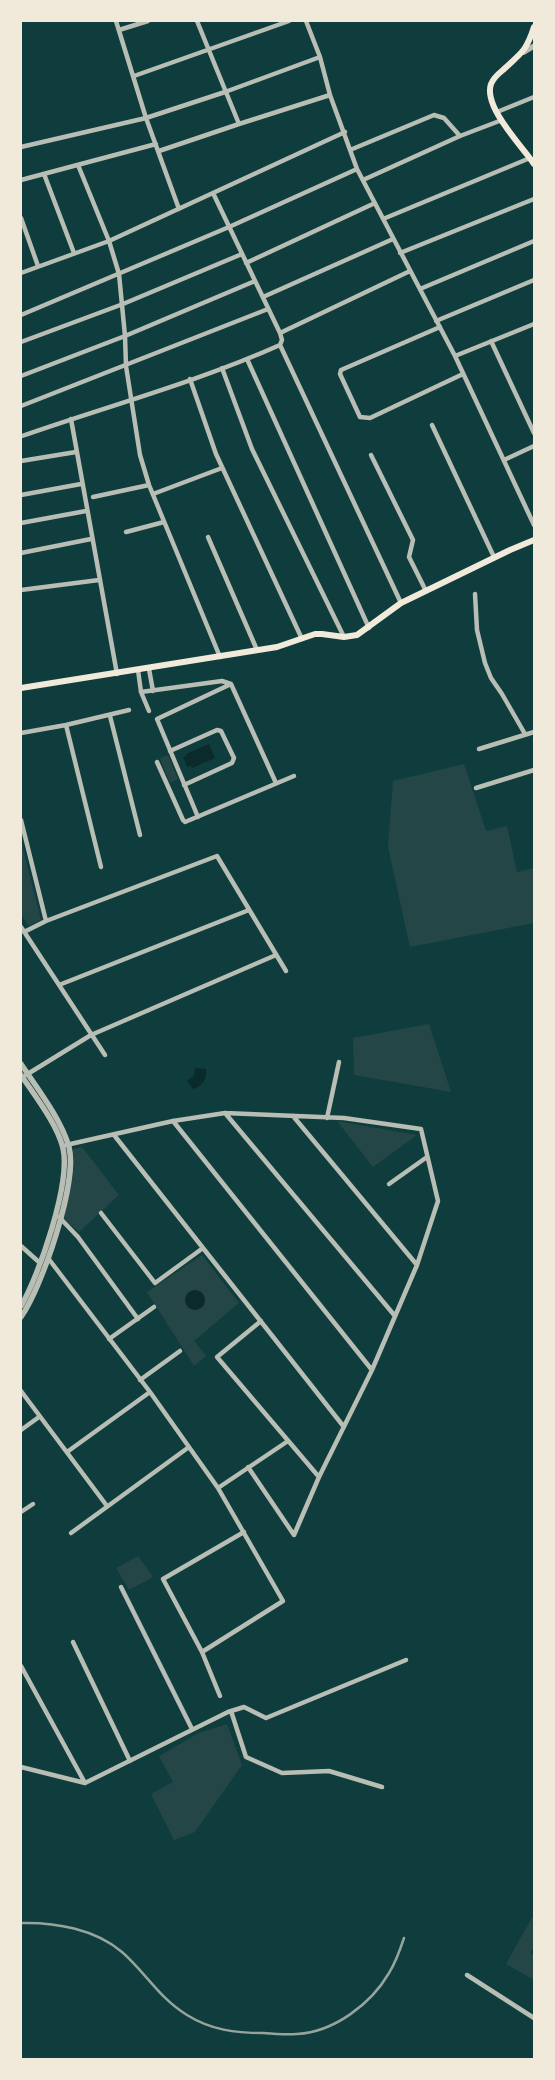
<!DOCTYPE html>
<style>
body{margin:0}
#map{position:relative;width:555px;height:2080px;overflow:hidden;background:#0f3d3e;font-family:"PT Serif",serif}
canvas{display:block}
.frame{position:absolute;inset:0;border:22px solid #f1e9da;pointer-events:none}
</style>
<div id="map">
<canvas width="555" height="2080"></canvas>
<div class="frame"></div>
</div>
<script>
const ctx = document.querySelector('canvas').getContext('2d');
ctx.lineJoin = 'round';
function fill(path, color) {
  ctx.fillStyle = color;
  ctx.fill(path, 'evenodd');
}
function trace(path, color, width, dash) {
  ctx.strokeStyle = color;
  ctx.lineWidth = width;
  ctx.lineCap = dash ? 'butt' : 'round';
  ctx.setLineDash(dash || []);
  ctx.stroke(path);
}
const green = new Path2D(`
 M168,755L178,779L170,783L160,758Z
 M464,764L486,831L507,826L517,872L534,868V923L410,947L388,847L393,781Z
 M21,840L41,920L29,926L21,914Z
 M429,1024L451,1092L354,1075L353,1038Z
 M337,1121L417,1135L373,1167Z
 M82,1147L119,1195L79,1232L64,1219L72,1178L73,1149Z
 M202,1255L239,1303L194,1341L206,1356L194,1366L147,1292Z
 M138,1556L153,1577L129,1590L116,1568Z
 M227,1724L242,1765L195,1832L174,1840L151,1794L173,1782L159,1756L199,1733Z
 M534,1914V1947L530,1953L534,1955V1980L506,1964Z`);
const water = new Path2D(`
 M209,744L215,758L192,768L191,766L187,767L183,757L187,756L186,754Z
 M195,1068L206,1069C207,1079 203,1086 193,1089L187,1081L194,1076Z
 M185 1300a10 10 0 1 1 20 0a10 10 0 1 1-20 0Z`);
const minor = new Path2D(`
 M116,21L146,118L179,209
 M197,21L239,124L330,95L357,169L455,356L534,525
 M306,21L320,57L330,95
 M119,30L148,21
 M134,76L289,21
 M497,112L534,97
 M21,147L146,118L225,92L320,57
 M350,150L434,115L444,118L460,136
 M159,151L239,124
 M44,174L74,253
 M21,180L156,144
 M363,180L460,136L502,120
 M213,193L280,333L282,340L280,345L401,603
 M21,218L38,266
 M383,219L530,158
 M400,253L534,199
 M246,263L375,203
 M21,273L109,241L78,165
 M420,289L534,241
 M263,297L393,239
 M21,315L229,227L357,169
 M436,321L534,280
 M440,327L341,370L340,374L360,417L370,418L463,374
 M280,333L410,271
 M491,341L534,433
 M21,342L123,304L242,254
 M455,356L534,324
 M247,359L369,628
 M222,368L252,449L344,637
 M21,376L125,336L255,281
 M190,379L216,454L302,639
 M21,406L268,309
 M71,419L117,674
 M432,425L494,557
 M22,436C108,406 197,382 280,345
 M371,455L413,540L409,557L426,591
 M504,460L534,446
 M21,461L76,452
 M153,494L222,468
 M21,495L81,484
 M93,497L149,485
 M21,523L86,511
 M126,532L164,522
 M208,537L257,650
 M21,553L91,539
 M21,590L99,580
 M475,594L477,630L485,663L491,678L502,694L525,734
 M220,657L149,485L140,455L126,366L125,336L119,274L109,241L345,132
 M149,669L153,691
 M138,670L141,692L149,711
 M141,692L222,681L231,684L276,783
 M110,716L140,835
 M66,725L101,867
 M21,733L66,725L129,710
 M479,749L534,732
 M170,751L217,730L221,731L234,758L232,763L184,785
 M157,762L183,820L185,822L294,776
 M476,788L534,770
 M198,817L157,719L231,684
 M21,820L46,921
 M21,927L105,1055
 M24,932L46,921L217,856L286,971
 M59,985L249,910
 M26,1075L91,1035L276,955
 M225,1113L395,1316
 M293,1116L417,1265
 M327,1118L339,1062
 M173,1121L372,1370
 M114,1135L344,1427
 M66,1145L173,1121L225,1113L344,1118L421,1129L438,1201L417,1265L372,1370L319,1477L294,1535
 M389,1184L427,1157
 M101,1213L155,1283L203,1248
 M59,1217L78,1237L138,1319
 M21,1246L40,1263
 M48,1258L150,1392L218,1488L283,1601L202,1652
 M261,1321L217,1357L319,1477
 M109,1339L154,1307
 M140,1380L180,1351
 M21,1391L107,1506
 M21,1430L39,1417
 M67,1452L150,1392
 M248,1467L294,1535
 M218,1488L288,1441
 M21,1512L33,1504
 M71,1533L189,1447
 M121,1587L192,1729
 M73,1642L130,1761
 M21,1666L85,1783
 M220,1696L202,1652L163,1579L244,1532
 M231,1711L246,1757L282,1773L329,1771L382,1787
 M21,1767L85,1783L228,1712L244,1707L266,1718L406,1660
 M467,1975L534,2018`);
const tertiary = new Path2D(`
 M524,52L534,46
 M21,1064C37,1088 61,1119 69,1147C78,1183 42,1287 21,1317
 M21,1075C35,1096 57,1124 63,1148C71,1183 39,1276 21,1306`);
const secondary = new Path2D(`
 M534,27C526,52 521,53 503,70C498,74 493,79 491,84C483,107 522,146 534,164
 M21,688L277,647L315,634H322L344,637L357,635L401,603L510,550L534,540`);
const rail = new Path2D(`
 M21,1923C55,1922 95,1929 122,1952C145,1972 160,1999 187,2015C211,2030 235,2033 263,2033C274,2034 286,2035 297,2034C334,2032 371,2004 389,1973C396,1962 400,1950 404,1938`);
fill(green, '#244646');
fill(water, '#0a2a2b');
trace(minor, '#b8beb3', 4.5);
trace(tertiary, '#b8beb3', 5.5);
trace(secondary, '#f1e9da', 6);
trace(rail, '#97a49c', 2.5);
</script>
